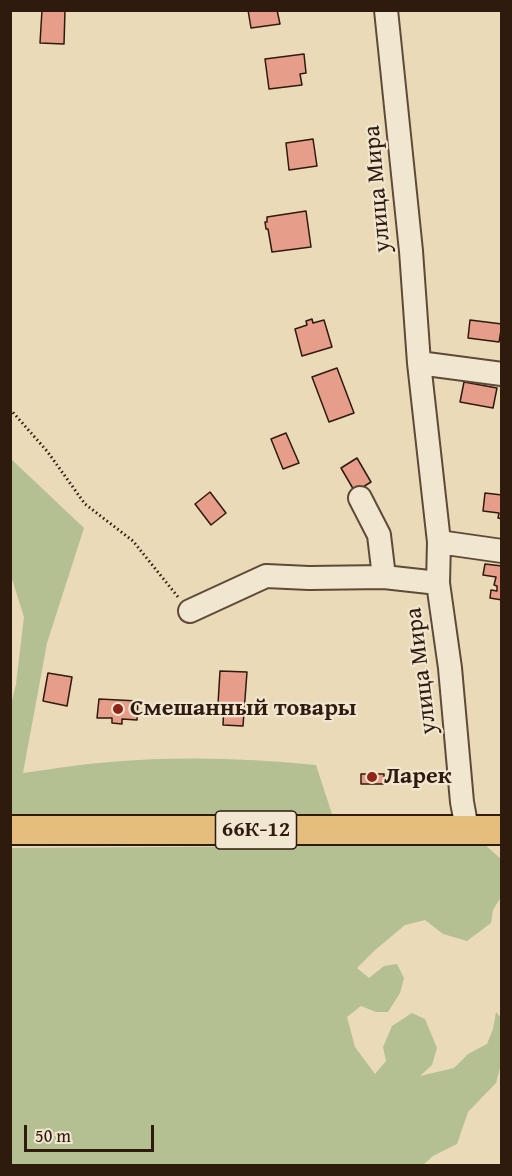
<!DOCTYPE html>
<meta charset="utf-8">
<style>
body{margin:0}
#map{position:relative;width:512px;height:1176px;overflow:hidden;background:#eadab8;font-family:"Gentium Book Plus",serif}
canvas{display:block}
.frame{position:absolute;inset:0;border:12px solid #2f1a0e;pointer-events:none}
.scale{position:absolute;left:24px;top:1125px;width:130px;height:27px;box-sizing:border-box;border:3px solid #2f1a0e;border-top:0;padding-left:8px;font-size:18px;line-height:21px;white-space:nowrap;color:#2f1a0e;-webkit-text-stroke:4px #f1e7d1;paint-order:stroke}
</style>
<div id="map">
<canvas width="512" height="1176"></canvas>
<div class="frame"></div>
<div class="scale">50 m</div>
</div>
<script>
const ctx = document.querySelector('canvas').getContext('2d');
ctx.lineJoin = 'round';
function fill(path, color) {
  ctx.fillStyle = color;
  ctx.fill(path, 'evenodd');
}
function trace(path, color, width, dash) {
  ctx.strokeStyle = color;
  ctx.lineWidth = width;
  ctx.lineCap = dash ? 'butt' : 'round';
  ctx.setLineDash(dash || []);
  ctx.stroke(path);
}
function write(font, color, halo, rows, align = 'center') {
  ctx.font = font + ' "Gentium Book Plus",serif';
  ctx.lineWidth = 4.5;
  ctx.setLineDash([]);
  ctx.textBaseline = 'middle';
  ctx.strokeStyle = halo;
  ctx.fillStyle = color;
  for (const [text, x, y, turn = 0] of rows) {
    ctx.save();
    ctx.translate(x, y);
    ctx.rotate((+turn || 0) * Math.PI / 180);
    ctx.textAlign = isNaN(turn) ? turn : align;
    if (halo) ctx.strokeText(text, 0, 0);
    ctx.fillText(text, 0, 0);
    ctx.restore();
  }
}
const green = new Path2D(`
 M10,458L84,528L47,643L23,773C52,769 81,764 110,762C178,756 248,758 316,765L332,814L11,816V705L16,684L24,617L11,576Z
 M482,842L501,859V897L493,910L491,923L467,941L443,934L425,920L405,925L374,951L357,968L369,978L384,966L397,964L404,978L400,993L388,1012H376L361,1006L347,1017L355,1047L375,1074L386,1061L383,1047L392,1026L412,1013L425,1019L437,1048L432,1065L420,1076L454,1068L468,1054L487,1044L493,1029L496,1012L501,1018V1064L496,1083L468,1112L457,1144L433,1156L422,1166H11V848L316,846Z`);
const building = new Path2D(`
 M42,10H65L64,44L40,43Z
 M248,10H277L280,24L251,28Z
 M304,54L306,73L300,74L302,85L269,89L265,59Z
 M313,139L317,166L289,170L286,143Z
 M306,211L311,247L272,252L268,229H266L265,222H267V217Z
 M312,319L313,323L324,320L332,347L302,356L295,329L307,325L306,321Z
 M470,320L502,324L499,342L468,338Z
 M337,368L354,413L329,422L312,377Z
 M464,382L497,388L493,408L460,402Z
 M286,433L299,463L283,469L271,439Z
 M357,458L371,482L355,492L341,468Z
 M210,492L226,513L211,525L195,504Z
 M485,493L502,495V519L498,518L499,513L483,511Z
 M485,564L502,566V600L490,598L491,590L497,591V586L494,585L496,577L483,575Z
 M220,671L247,672L243,726L223,725L224,704H218Z
 M48,673L72,677L67,706L43,701Z
 M99,699L138,701L137,720L122,719V724L112,723V718H97Z
 M361,774H384V784H361Z`);
const path = new Path2D(`
 M10,59H11
 M10,409L47,451L85,504L133,541L178,597`);
const minor = new Path2D(`
 M386,10L411,251L419,363L439,542L438,583L450,668L462,802L467,829
 M419,363L502,374
 M360,498L379,535L384,577L438,583
 M439,542L502,551
 M190,611L266,576L309,578L384,577`);
const major = new Path2D(`
 M10,830H502`);
const markers = [
 [118,709,6,"#8f2418"],
 [372,777,6,"#8f2418"]
];
const shields = [
 [256,830,81]
];
const shieldNames = [
 ["66К-12",256,830]
];
const streetNames = [
 ["улица Мира",378,189,-95],
 ["улица Мира",422,671,-97]
];
const poiNames = [
 ["Смешанный товары",130,709],
 ["Ларек",384,777]
];
fill(green, '#b4c092');
fill(building, '#e69d8a');
trace(building, '#2f1a0e', 1.5);
trace(minor, '#5e4a38', 26);
trace(major, '#2f1a0e', 32);
trace(path, '#2f1a0e', 3, [1.5, 3]);
trace(minor, '#f1e7d1', 22);
trace(major, '#e5bd7c', 28);
for (const [x, y, r, color] of markers) {
  const dot = new Path2D();
  dot.arc(x, y, r, 0, 2 * Math.PI);
  ctx.fillStyle = color;
  ctx.fill(dot);
  trace(dot, '#f1e7d1', 2);
}
for (const [x, y, w] of shields) {
  const box = new Path2D();
  box.roundRect(x - w / 2, y - 19, w, 38, 4.5);
  ctx.fillStyle = '#f1e7d1';
  ctx.fill(box);
  trace(box, '#2f1a0e', 1.5);
}
write('bold 22px', '#2f1a0e', null, shieldNames);
write('24px', '#2f1a0e', '#f1e7d1', streetNames);
write('bold 24px', '#2f1a0e', '#f1e7d1', poiNames, 'left');
</script>
